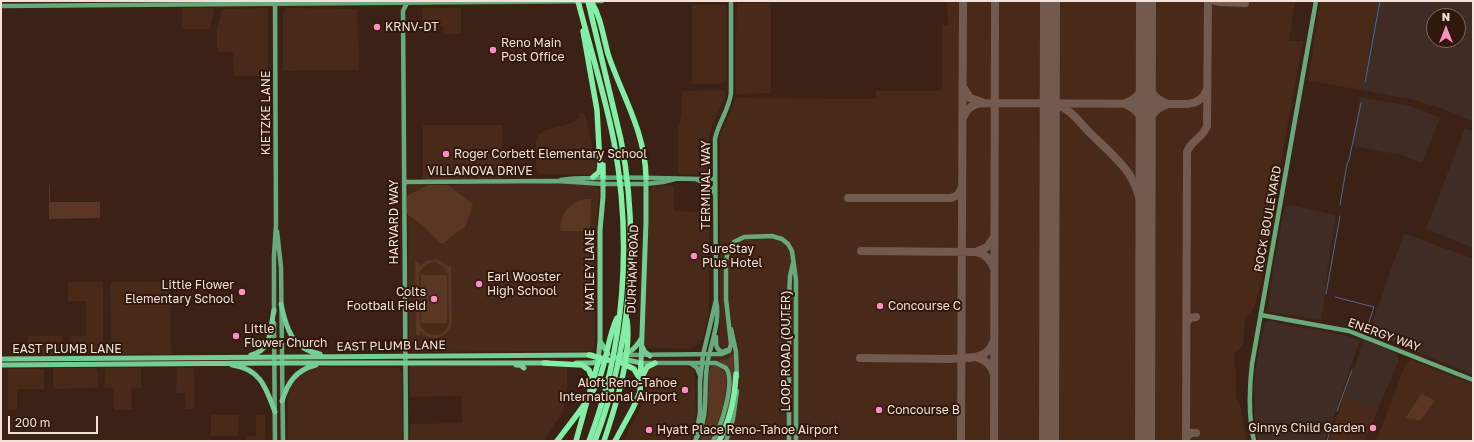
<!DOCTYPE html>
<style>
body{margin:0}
#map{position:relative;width:1474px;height:442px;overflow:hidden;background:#3c2215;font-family:"Golos Text",sans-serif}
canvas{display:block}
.frame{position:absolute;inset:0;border:2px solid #f4e2da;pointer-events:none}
.north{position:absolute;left:1426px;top:8px;width:40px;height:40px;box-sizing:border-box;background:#31180c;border:1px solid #7f695e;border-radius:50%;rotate:0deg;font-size:11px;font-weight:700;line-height:16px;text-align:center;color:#f4e2da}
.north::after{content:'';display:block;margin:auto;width:14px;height:18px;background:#fb8fc5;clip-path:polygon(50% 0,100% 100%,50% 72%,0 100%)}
.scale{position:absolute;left:8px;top:416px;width:90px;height:18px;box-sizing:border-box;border:2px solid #f4e2da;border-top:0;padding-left:5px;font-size:12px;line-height:14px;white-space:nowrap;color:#f4e2da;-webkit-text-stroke:3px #31180c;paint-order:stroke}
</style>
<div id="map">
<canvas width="1474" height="442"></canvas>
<div class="frame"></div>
<div class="north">N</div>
<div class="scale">200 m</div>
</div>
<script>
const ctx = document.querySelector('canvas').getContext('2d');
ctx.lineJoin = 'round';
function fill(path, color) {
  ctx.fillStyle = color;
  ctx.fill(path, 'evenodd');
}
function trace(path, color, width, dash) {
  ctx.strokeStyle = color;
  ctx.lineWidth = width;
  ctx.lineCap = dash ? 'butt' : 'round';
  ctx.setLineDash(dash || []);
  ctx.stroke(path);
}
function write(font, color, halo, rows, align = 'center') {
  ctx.font = font + ' "Golos Text",sans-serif';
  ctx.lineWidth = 4;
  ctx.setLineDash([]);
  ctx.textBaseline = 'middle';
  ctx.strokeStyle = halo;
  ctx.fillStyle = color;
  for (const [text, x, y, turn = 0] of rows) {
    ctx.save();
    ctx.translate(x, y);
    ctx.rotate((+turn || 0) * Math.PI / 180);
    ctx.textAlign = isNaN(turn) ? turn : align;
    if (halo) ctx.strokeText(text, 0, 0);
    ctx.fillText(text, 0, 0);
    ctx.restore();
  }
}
const built = new Path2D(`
 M947,1H1295L1289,41H1303L1283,150L1261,283L1255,305L1252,311L1245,317L1243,345L1234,354V367H1236V398L1239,401L1247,441H700L705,427L707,414L709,370L720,328V138L722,130L731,111L735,98L876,99V91H940L941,87H942V25H948Z
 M1320,1H1378L1361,90L1310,81L1308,80L1317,24L1318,22Z
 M738,3H771V93L736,94V34L737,4Z
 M692,5H726V80L722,84H692Z
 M182,8H213L214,12L210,29H182Z
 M268,8V76H234L233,52H217V30L222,10L225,9Z
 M286,8L357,9L359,70L284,71L283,69V12Z
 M422,8H461V34H444L443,26H422Z
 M722,90L725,92V98L712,125L709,138V170L706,174H678V129L682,114V92L683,91Z
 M581,112L585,114L596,166L594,172L590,175L539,174L536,171V141L538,135L545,130L572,123L579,117Z
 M423,125H502V181H423Z
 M561,183L594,186L599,189L596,227L595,345L593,349L590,351H571L413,352L412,350H409L408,185Z
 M654,186H674V211L709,212V313L703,338L696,346L691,349L648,348L644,344L649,195L650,190Z
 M68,282H103V354L70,355V336H86V301H68Z
 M111,282H170L171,354H111L110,284Z
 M28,336H62V342L53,343V355H28Z
 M1411,360L1473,384V441H1376L1406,363Z
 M492,365L567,367V393L562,413L544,441H410V424L462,423L461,396L410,397V366Z
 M652,366H688L694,370L696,411L695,420L689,441H624L646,397L647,385L646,377L648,369Z
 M177,367L194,368L195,407L192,409H186L185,393H176Z
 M317,367L397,368L400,369L402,374V441H288V397L291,386L296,378L309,369Z
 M53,368H96L98,371V388L53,389Z
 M106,368H141V388L131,389L132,409L114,410V388H104Z
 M8,369H44V389H17V410L8,409Z
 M1344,396L1375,408L1377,411L1365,441H1329Z
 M211,415H238V436H211Z
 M256,415H265V436L267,441H247V436H256Z`);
const industrial = new Path2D(`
 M1378,1H1473V121L1443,109L1414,100L1361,90ZM1434,16H1458V40H1434Z
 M1360,97L1410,106L1440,118L1422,163L1402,155L1352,146Z
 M1465,128L1473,131V248L1426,229Z
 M1289,205L1336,215L1326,279L1325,296L1321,320L1270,312L1268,309L1273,270L1284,209Z
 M1404,233L1473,259V375L1369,332Z
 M1269,321L1344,335L1360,340L1325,441H1258L1257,435L1258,433L1260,432L1313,431L1317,433L1320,432L1322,431L1324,423L1316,422L1312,424L1258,425L1255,423L1254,389L1256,368L1264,325L1266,322Z
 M1364,340L1396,353L1398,356L1399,360L1377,411L1375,408L1344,396Z`);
const green = new Path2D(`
 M49,185H50V202H100V218L49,219Z
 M428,185H448L473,205L465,227L453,235L444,243H440L426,228L407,214V196Z
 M584,199H591L590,229L586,231H560C560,215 568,203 584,199Z
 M435,259L441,261L448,266H451L452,321C450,338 432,344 420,331V335H416L415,262H419L420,267L426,261ZM435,262L444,267L448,274L449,322C447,334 436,338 425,332L420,324L419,277C420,268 425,263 435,262Z
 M421,275H447V323H421Z
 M734,353V381L728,415L717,441H715L724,419L729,368L720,362V360L728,359Z
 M714,365L724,370C732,387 718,425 710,441H700L708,414L709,370Z
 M1422,393L1435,401L1420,421L1415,420L1416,419L1413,418L1412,419L1407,418L1406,417Z`);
const stream = new Path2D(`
 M1365,83L1380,1
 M1340,205L1347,164L1349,160L1361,103
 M1326,294L1340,216
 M1335,297L1374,307L1366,331
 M1337,411L1352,370
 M1327,441L1331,428`);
const taxiway = new Path2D(`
 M1215,1L1220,2L1245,3
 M1146,78C1148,90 1154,99 1166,103
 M963,87L970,98L982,102
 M1125,103C1138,99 1144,89 1146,76
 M1056,105C1070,108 1079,122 1089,132C1102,145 1118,158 1129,174C1146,200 1144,235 1146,265
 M1127,105C1139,110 1144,120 1146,133
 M963,118C966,109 973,104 982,103L1188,104C1198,103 1204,98 1207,89
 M1146,130C1148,118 1155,109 1166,105
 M848,198H951L958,195L962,187
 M861,251L976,252C985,254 991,259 994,269
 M976,252L987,247L994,237
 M1187,322L1190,318L1196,317
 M975,357C985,359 991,364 994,374
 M860,358L951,359L975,357
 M970,358C981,356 989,354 993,342
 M1186,438L1190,433H1196
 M961,441L963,1
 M994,441L995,1
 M1186,441L1187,152C1190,141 1204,137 1207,126L1208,1`);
const runway = new Path2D(`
 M1049,441L1050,1
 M1145,441L1146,1`);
const secondary = new Path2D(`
 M1,6L602,1
 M561,180C571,178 581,178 592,178C633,176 674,179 715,179
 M698,180L710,186L715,194
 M404,182L557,181L603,184H646L663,182L675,179
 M277,231L281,267L283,441
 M274,313V255L276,225L275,1
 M1261,315L1349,331L1473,380
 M274,323L275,441
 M731,329L736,352L737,377
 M716,337C716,343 715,349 722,352L727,350
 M624,355L722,354L729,351L731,344L726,299V261L728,250L734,242L744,237L772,236L782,239L788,244L792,251L796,280V441
 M639,363H716L726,368C736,382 721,426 713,441
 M690,363L697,368L700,375
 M696,436L700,412V381L703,355L716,300
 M406,441L403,11L407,3
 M695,441C710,416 703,393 707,366C710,344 721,323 716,300L715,139C718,123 729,110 731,93V1
 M726,441L733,419L737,391
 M789,441V297L790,276L793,263
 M1254,441C1248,415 1249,390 1252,364L1316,1`);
const primary = new Path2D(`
 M281,304C286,328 292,349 320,354
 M600,341L608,354
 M641,344L645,352L650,356
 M251,355C273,350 270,327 274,310
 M616,358C627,354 635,350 641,339
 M1,359L592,355
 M623,359L641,363L646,222V177
 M598,362L600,341V230L603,197V177
 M576,363H591L608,360
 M1,365L274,363H548
 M232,365C261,369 266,388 275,412
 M516,365H520L524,368
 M282,401C288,382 296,370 316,365`);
const highway = new Path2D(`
 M578,1C590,48 605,95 614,142C632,241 625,347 589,441
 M588,1L621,140C640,239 631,346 595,441
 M591,1C601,17 603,36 608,54C622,96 645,131 646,177
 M583,31L597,110L600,166L599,172L593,177
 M603,165V177
 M589,355L608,360
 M544,363L582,365L589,370L592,379
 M622,363L634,369L640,379
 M642,377L647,367L655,363
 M590,391L598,363
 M557,441C571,422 591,399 600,377C607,358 608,337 617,318
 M576,441L587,401
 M604,441C615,408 632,355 627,320
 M615,441L633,408L640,392L641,363
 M719,441C730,420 735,398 736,374`);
const markers = [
 [377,27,4,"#fb8fc5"],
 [493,50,4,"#fb8fc5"],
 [446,154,4,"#fb8fc5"],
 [694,256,4,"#fb8fc5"],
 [479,284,4,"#fb8fc5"],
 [242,292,4,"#fb8fc5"],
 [434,299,4,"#fb8fc5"],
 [880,306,4,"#fb8fc5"],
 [236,336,4,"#fb8fc5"],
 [685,390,4,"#fb8fc5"],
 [879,410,4,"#fb8fc5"],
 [1373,428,4,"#fb8fc5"],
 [649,430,4,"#fb8fc5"]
];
const poiNames = [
 ["KRNV-DT",385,27],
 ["Reno Main",501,43],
 ["Post Office",501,57],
 ["Roger Corbett Elementary School",454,154],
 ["SureStay",702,249],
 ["Plus Hotel",702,263],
 ["Earl Wooster",487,277],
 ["High School",487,291],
 ["Little Flower",234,285,"right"],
 ["Elementary School",234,299,"right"],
 ["Colts",426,292,"right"],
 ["Football Field",426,306,"right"],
 ["Concourse C",888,306],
 ["Little",244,329],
 ["Flower Church",244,343],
 ["Aloft Reno-Tahoe",677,383,"right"],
 ["International Airport",677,397,"right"],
 ["Concourse B",887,410],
 ["Ginnys Child Garden",1365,428,"right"],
 ["Hyatt Place Reno-Tahoe Airport",657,430]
];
const streetNames = [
 ["KIETZKE LANE",266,113,-90],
 ["VILLANOVA DRIVE",480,171],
 ["TERMINAL WAY",706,185,-90],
 ["ROCK BOULEVARD",1268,219,-80],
 ["HARVARD WAY",394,222,-90],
 ["DURHAM ROAD",633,269,-88],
 ["MATLEY LANE",590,270,-90],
 ["ENERGY WAY",1384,335,20],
 ["EAST PLUMB LANE",391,346,-1],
 ["EAST PLUMB LANE",67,349],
 ["LOOP ROAD (OUTER)",786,351,-90]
];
fill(built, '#492918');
fill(industrial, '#3e2c25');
fill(green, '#5a3725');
trace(stream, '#4c6997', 1);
trace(taxiway, '#725a4f', 8);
trace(runway, '#725a4f', 20);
trace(secondary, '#67aa7c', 4.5);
trace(primary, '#76cd93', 5);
trace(highway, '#83eea7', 5.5);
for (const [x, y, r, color] of markers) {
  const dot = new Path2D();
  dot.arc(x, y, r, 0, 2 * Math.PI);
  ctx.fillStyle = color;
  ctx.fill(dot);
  trace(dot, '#31180c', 1.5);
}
write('12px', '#f4e2da', '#31180c', poiNames, 'left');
write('12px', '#f4e2da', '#31180c', streetNames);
</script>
